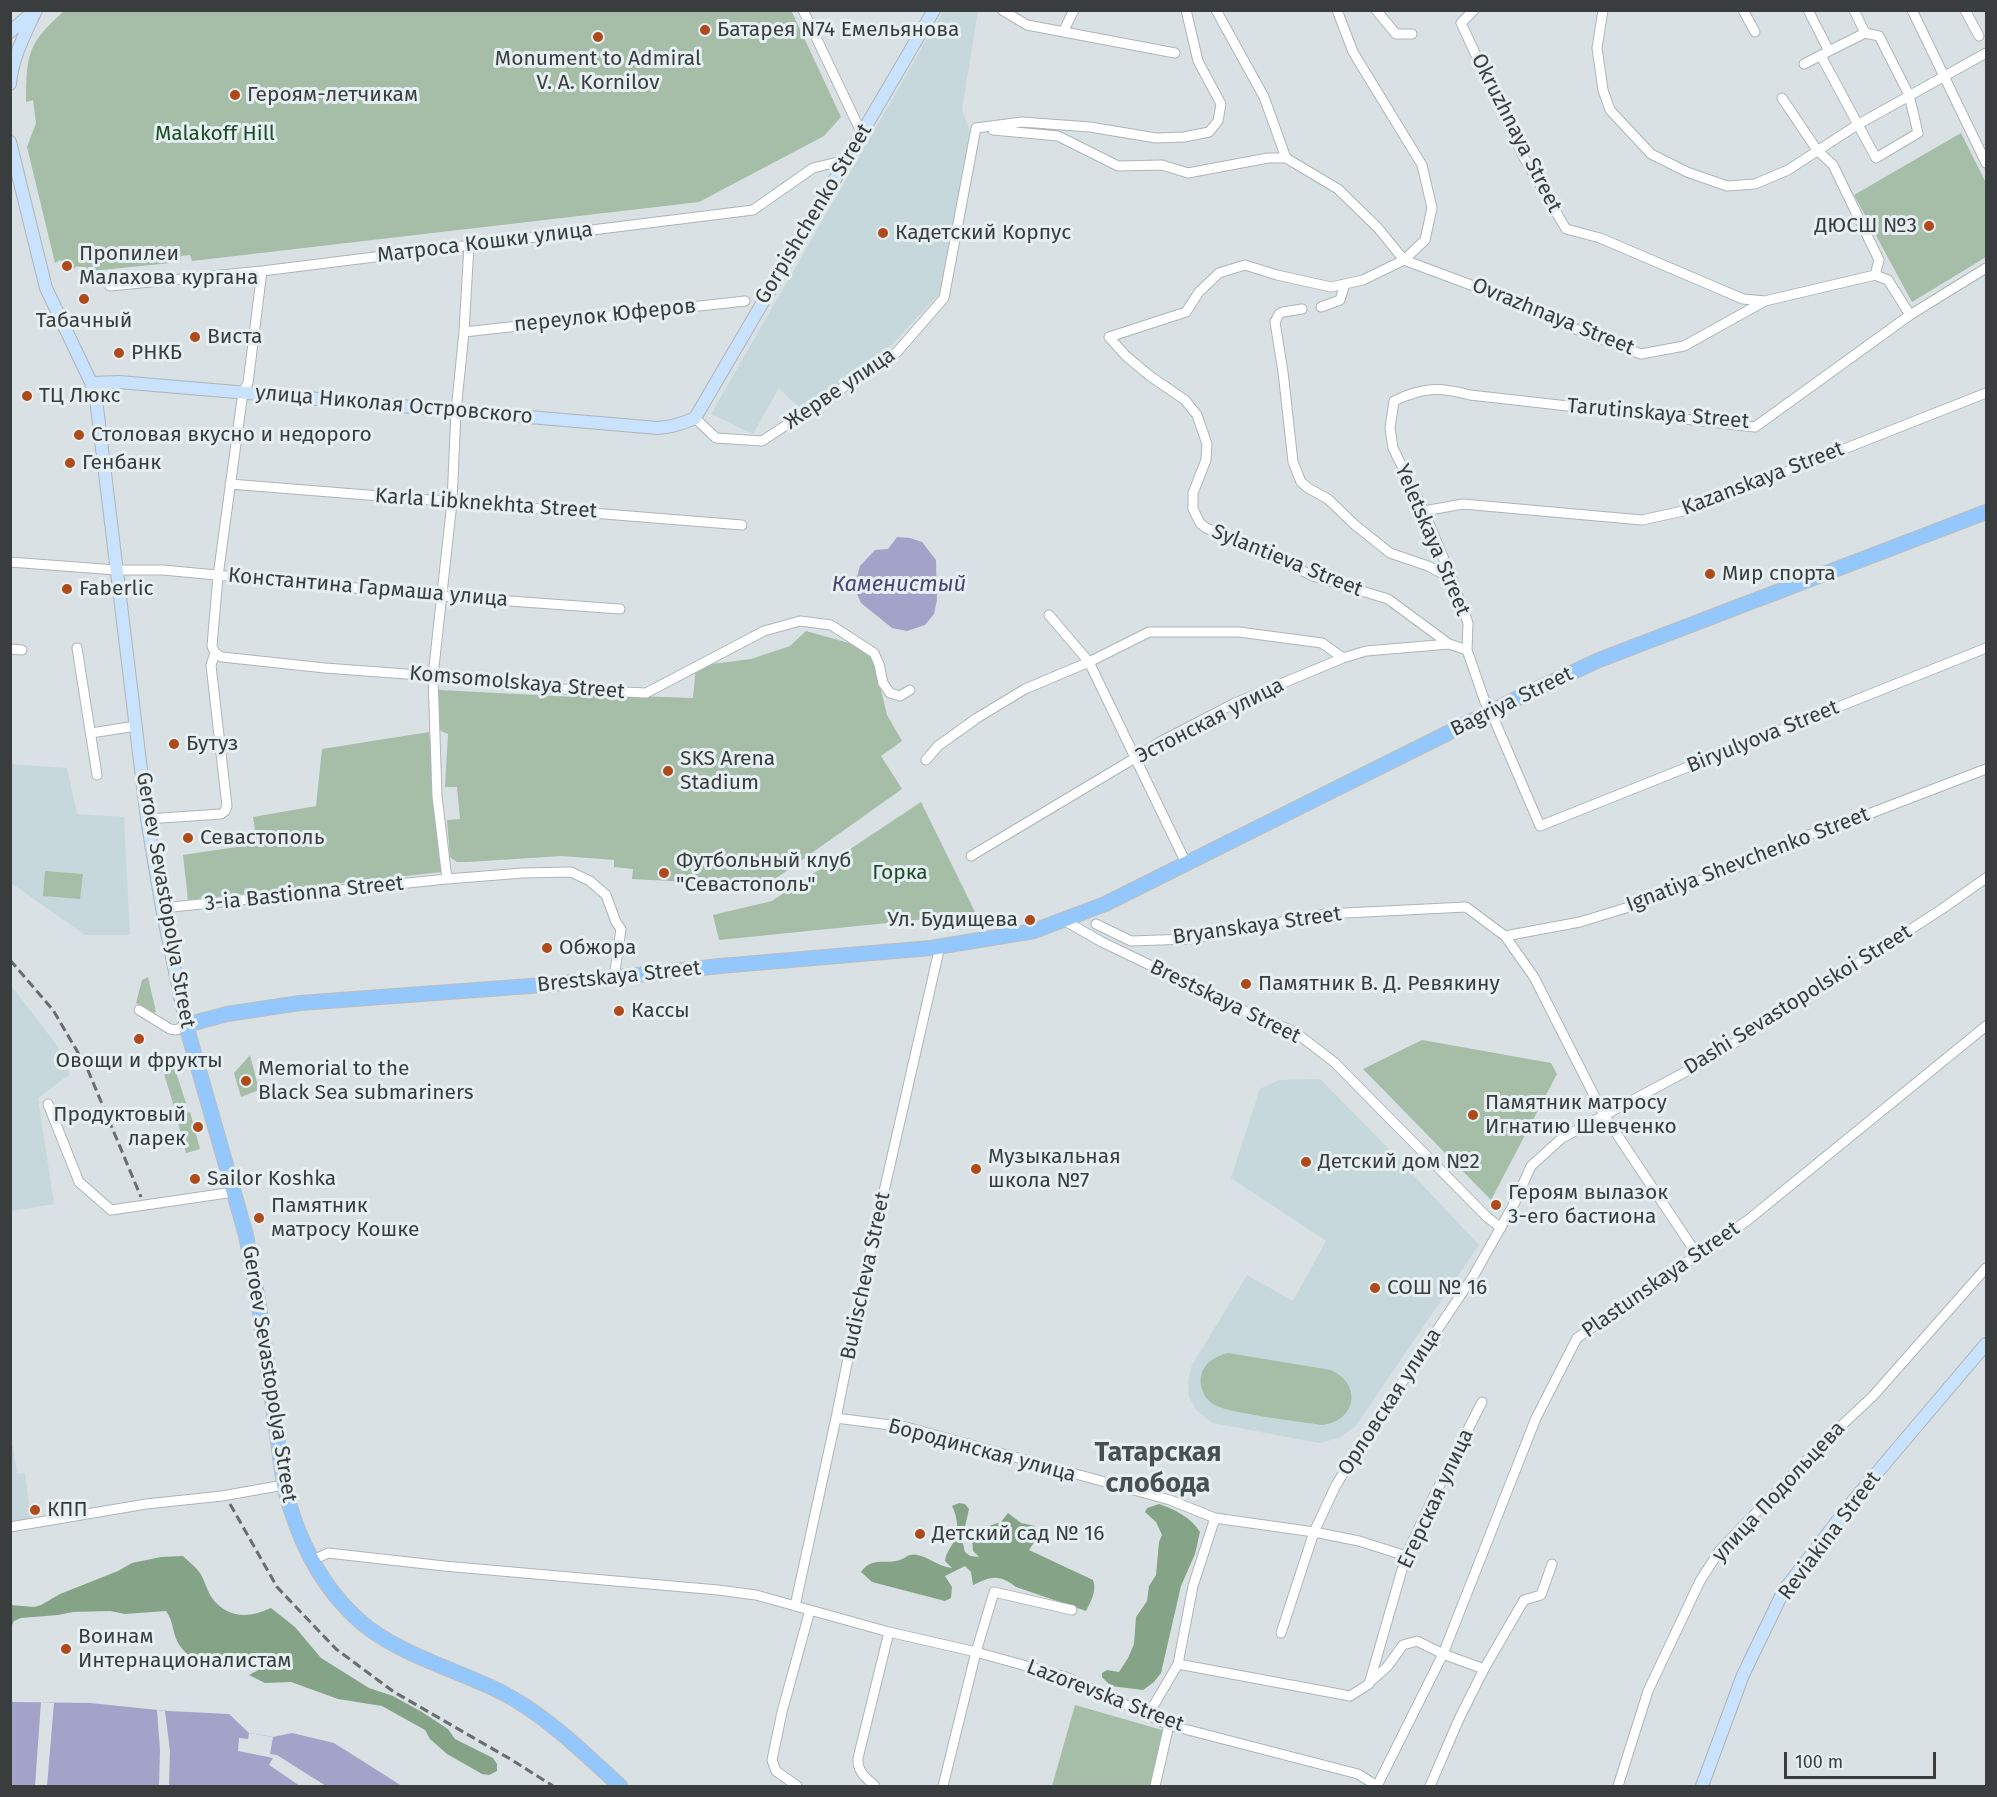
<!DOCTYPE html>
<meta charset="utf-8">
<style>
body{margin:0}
#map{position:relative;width:1997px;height:1797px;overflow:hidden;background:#d9e1e4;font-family:"Fira Sans",sans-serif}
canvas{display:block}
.frame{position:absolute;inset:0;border:12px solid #3a3d3e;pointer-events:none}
.scale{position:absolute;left:1784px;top:1752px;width:152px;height:27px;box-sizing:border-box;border:3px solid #3a3d3e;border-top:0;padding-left:8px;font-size:18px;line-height:21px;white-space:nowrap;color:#3a3d3e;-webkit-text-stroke:4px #e6eff1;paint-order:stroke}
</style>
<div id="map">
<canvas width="1997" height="1797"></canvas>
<div class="frame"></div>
<div class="scale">100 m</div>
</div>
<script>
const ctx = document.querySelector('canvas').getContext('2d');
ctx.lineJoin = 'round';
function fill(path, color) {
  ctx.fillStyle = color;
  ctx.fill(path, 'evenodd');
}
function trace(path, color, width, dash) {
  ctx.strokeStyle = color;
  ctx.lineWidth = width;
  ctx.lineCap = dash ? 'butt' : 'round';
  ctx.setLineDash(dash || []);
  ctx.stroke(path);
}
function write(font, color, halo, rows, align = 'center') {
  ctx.font = font + ' "Fira Sans",sans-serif';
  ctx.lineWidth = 6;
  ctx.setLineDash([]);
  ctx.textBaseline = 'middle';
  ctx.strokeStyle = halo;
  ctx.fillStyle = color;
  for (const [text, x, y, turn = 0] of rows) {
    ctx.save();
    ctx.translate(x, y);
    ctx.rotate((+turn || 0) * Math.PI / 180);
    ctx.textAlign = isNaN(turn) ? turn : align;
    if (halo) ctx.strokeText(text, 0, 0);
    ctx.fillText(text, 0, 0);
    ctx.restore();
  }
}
const built = new Path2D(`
 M943,11H978L962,110L971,134L940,293L890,347L802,411L779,388L753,434L711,414Z
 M10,764L67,768L77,814L124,817L130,935H85L11,883Z
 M10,984L56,1044L70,1074L38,1098L54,1204L11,1211Z
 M1320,1079L1386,1146L1479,1245L1355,1427L1339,1438L1319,1443L1212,1423L1196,1410L1189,1397L1188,1381L1192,1365L1247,1275L1293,1301L1326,1241L1231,1178L1260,1089L1279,1080Z
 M13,1446L17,1474L25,1473L31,1520L11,1523L10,1447Z`);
const green = new Path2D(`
 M791,10L841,117L824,136L699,202L192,261L190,255L181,256L180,262L92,271L77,266L73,269L60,260L55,263L27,147L36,123L33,100L26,102C26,54 28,43 64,11Z
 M1961,133L1986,183V257L1912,302L1854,195Z
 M806,631L849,643L873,657L887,715L902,741L881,756L902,789L761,889L747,893L748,885L632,879L633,869L614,867V860L562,856L467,862H457L450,857L447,820L460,819L457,787H445L448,734L441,731L438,726L439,690L575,697L576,694L693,698L696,666L751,659L790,646Z
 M429,732L437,796L442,872L188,900L183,855L257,844L253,817L316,806L322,749Z
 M921,802L976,914L719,940L713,915L772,901Z
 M45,871L83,874L80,899L43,896Z
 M148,977L156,1012L150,1013L136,1003L142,980Z
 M1422,1040L1551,1063L1557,1074L1491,1200L1363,1069Z
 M250,1055L259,1090L241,1097L234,1073Z
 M171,1057L186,1103L174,1107L160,1060Z
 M190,1112L200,1149L186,1153L176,1115Z
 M1228,1353L1331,1370C1362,1384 1357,1421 1322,1425C1302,1422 1225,1413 1213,1404C1204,1398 1199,1386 1201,1376C1204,1362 1216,1356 1228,1353Z
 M1075,1705L1169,1732L1154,1786H1052Z`);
const forest = new Path2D(`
 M959,1503L965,1504L969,1509L962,1540L965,1552L970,1556L979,1557L973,1551L972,1537L980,1529L1001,1522L1008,1513L1021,1523L1035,1526V1541L1029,1550L1093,1580C1097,1591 1091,1601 1086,1611L1016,1587C999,1574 992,1576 973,1585L971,1572L965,1566L945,1576L952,1587L951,1598L945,1601L872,1582L861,1572C872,1556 885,1565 900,1560C906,1558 909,1553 917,1555C929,1557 937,1566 952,1568L945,1561C946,1552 951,1548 955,1539C959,1528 957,1516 952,1506Z
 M1159,1504C1174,1509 1192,1518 1200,1532L1195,1554L1181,1586L1161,1673L1154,1682L1143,1690L1111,1686L1102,1677V1673L1107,1670L1119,1672L1128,1658L1134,1644L1136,1617L1147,1601L1149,1586L1156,1575L1159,1542L1162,1535L1156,1522L1145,1512L1147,1508Z
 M183,1556C188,1561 196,1567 200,1573C205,1581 207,1591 212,1598C228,1619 250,1618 271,1608L295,1627L321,1658L369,1688L393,1696L422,1712L448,1729L455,1739L493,1758L497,1764V1771L489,1775L482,1774L447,1754L430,1739L425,1730L382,1706L338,1699L291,1682L265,1683L249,1675L262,1668L264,1661C248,1651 244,1657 228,1659C222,1660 195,1659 190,1656C187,1654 182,1649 180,1646C172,1635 174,1621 166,1611L125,1614L110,1611L73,1612L58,1615L21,1618L14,1621L11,1627V1605L34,1607L41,1605L60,1594L118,1571L132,1563L161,1557Z`);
const water = new Path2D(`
 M897,537L910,538L922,542L936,560L937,600L934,614L925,625L907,631L892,628L861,603L854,587L860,566L875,550L888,549Z
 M11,1702L90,1703L168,1711L229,1714L249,1733L273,1737L292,1733L334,1743L402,1786H11Z`);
const pier = new Path2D(`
 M41,1702L54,1703L47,1786H35Z
 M157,1710L165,1711L170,1751L169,1786H159L160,1750Z
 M249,1733L273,1737L270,1754L277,1755L326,1786H300L269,1765L273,1758L238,1751L239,1738L248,1739Z`);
const street = new Path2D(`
 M803,10L862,134
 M1002,10L1027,25L1175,53
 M1216,10L1264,97L1286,158L1338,189L1378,228L1404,260
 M1337,10L1353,52L1422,165L1432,208L1425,240L1404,260L1363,280L1331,287L1277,275L1245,265L1219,273L1199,292L1186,312L1109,337L1126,356L1150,376L1185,400L1197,415L1207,444L1206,460L1193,493V509L1200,523L1206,528L1245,543L1313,576L1388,599L1449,644
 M1376,10L1396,34H1412
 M1474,10L1461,23L1523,156L1566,229L1600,238L1743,299L1765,301
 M1603,10L1597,48L1603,90L1610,110L1651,154L1687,172L1727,186L1755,184L1788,170L1857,125L1986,53
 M1743,10L1755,32
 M1854,10L1865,33
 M1912,10L1986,163
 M1965,10L1979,36
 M1063,32L1074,10
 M1821,56L1876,158L1918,133L1909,95L1879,36L1865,33L1829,51
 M1804,64L1829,51L1808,10
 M1782,98L1817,150L1833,165L1879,260L1875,275
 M976,128L1022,122L1090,127L1156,138L1184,137L1209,132L1218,121L1221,104L1198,61L1186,10
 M993,130L1058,136L1118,166L1162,165L1188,173L1268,158H1286
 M1404,260L1503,297L1565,325L1641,354L1684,346L1765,301L1875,275L1888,280L1910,315
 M1986,268L1910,315L1755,427L1470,395C1439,387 1423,387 1394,401L1390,428L1393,448L1424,511L1452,579L1468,623L1467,650L1485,702L1491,712L1540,826L1986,648
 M110,286L262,271L753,210L813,168L846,160
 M1321,307L1340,300L1345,284
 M1302,309L1283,312L1279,314L1275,322L1283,372L1293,462L1301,482L1308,488L1328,499L1355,525L1390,553L1428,566L1452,579
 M464,332L745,301
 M695,418L716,438L762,441L897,352L944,298L976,128
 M230,484L742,525
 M1424,511L1463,504L1642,520L1692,509L1986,393
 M10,562L116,570H163L441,596L620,609
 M1049,615L1089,662L1186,863
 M77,648L97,775
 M10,649L22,650
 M215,653L222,657L325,668L433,676L540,688L646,693L764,631L800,621L831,625L874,653L879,664L883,683L890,693L900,696L910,690
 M215,653L212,646L218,576L243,392L248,383L262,271
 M91,733L136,726
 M926,760L938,746L977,718L1025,689L1089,662L1149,632H1239L1322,643L1343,658
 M147,819L221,814L225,811L227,806L211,665L215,653
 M971,856L1135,758L1158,743L1235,703L1343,658L1366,651L1449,644L1467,650
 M447,879L437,796L433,676L452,502L456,411L464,332L469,245
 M162,908L447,879L523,873L571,872L590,881L606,895L616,922L621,929L614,978
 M1065,921L1102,942L1189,984L1216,999L1295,1032L1334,1062L1487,1217L1501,1228
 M1096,924L1131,941L1189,939L1325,914L1466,907L1505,936L1534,977L1604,1115L1698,1256
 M1505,936L1580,922L1629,907L1751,862L1785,843L1866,815L1986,769
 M139,1010L170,1029L176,1030L186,1025
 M48,1104L79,1182L111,1210L234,1192
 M836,1418L906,1427L1170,1500L1215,1518L1314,1532L1359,1541L1406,1556
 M10,1527L146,1504L222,1496L284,1485
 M311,1561L328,1553L444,1566L718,1590L756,1595L889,1632L976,1652L1066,1677L1169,1725L1358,1774L1377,1786
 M795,1606L836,1418L864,1279L940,946
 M1281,1633L1314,1532L1336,1485L1369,1432L1474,1275L1515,1202L1531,1166L1562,1138L1713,1057L1942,909L1986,878
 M1178,1664L1350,1696L1369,1684L1406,1556L1434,1496L1482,1402
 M1484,1669L1524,1600L1541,1595L1552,1564
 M1370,1682L1387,1667L1403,1645L1417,1641L1443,1654L1484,1669L1459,1719L1430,1786
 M1148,1715L1178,1664L1193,1586L1215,1518
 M797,1786L776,1771L772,1760L782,1712L810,1610
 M875,1786C866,1778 857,1772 858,1758L889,1632
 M943,1786L976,1652L994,1592L1072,1610
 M1155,1786L1169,1725
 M1377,1786L1443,1654L1536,1418L1577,1338L1748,1220L1986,1026
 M1618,1786L1648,1691L1700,1581L1720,1550L1823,1443L1873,1396L1986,1268`);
const secondary = new Path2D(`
 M10,32L34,11
 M10,84C12,58 25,34 36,10
 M10,142L46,288L95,391L147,819L162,908L186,1025
 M91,383L119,382L658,428C672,427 682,424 695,418L934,10
 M1702,1786L1743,1675L1784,1590L1853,1501L1986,1344`);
const primary = new Path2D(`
 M620,1786C584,1753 547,1716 503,1693C460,1671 410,1658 371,1630C323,1594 298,1542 284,1485L259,1306L246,1235L186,1025L227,1014L300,1003L544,985L720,966L931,948L1034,931L1105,904L1530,692L1599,660L1986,512`);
const rail = new Path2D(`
 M10,960L53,1010L87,1068L141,1197
 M230,1504L277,1587L336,1649L394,1692L512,1760L553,1786`);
const markers = [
 [705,30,6,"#af4a1b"],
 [598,37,6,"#af4a1b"],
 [235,95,6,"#af4a1b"],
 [1929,226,6,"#af4a1b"],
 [883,233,6,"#af4a1b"],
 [67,266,6,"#af4a1b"],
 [84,299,6,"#af4a1b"],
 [195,337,6,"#af4a1b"],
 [119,353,6,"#af4a1b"],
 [27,396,6,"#af4a1b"],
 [79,435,6,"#af4a1b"],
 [70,463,6,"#af4a1b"],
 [1710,574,6,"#af4a1b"],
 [67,589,6,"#af4a1b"],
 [174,744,6,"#af4a1b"],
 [668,771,6,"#af4a1b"],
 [188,838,6,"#af4a1b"],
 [664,873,6,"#af4a1b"],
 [1030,920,6,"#af4a1b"],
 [547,948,6,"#af4a1b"],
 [1246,984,6,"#af4a1b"],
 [619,1011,6,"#af4a1b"],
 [139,1039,6,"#af4a1b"],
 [246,1081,6,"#af4a1b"],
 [1473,1115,6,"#af4a1b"],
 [198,1127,6,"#af4a1b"],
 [1306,1162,6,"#af4a1b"],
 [976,1169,6,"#af4a1b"],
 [195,1179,6,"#af4a1b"],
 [1496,1205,6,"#af4a1b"],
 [259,1218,6,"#af4a1b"],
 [1375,1288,6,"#af4a1b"],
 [35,1510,6,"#af4a1b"],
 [920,1534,6,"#af4a1b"],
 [66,1649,6,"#af4a1b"]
];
const poiNames = [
 ["Батарея N74 Емельянова",717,30],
 ["Monument to Admiral",598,59,"center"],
 ["V. A. Kornilov",598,83,"center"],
 ["Героям-летчикам",247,95],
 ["ДЮСШ №3",1917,226,"right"],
 ["Кадетский Корпус",895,233],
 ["Пропилеи",79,254],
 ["Малахова кургана",79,278],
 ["Табачный",84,321,"center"],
 ["Виста",207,337],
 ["РНКБ",131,353],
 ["ТЦ Люкс",39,396],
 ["Столовая вкусно и недорого",91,435],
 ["Генбанк",82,463],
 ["Мир спорта",1722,574],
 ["Faberlic",79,589],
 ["Бутуз",186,744],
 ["SKS Arena",680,759],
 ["Stadium",680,783],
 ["Севастополь",200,838],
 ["Футбольный клуб",676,861],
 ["\"Севастополь\"",676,885],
 ["Ул. Будищева",1018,920,"right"],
 ["Обжора",559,948],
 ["Памятник В. Д. Ревякину",1258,984],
 ["Кассы",631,1011],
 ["Овощи и фрукты",139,1061,"center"],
 ["Memorial to the",258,1069],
 ["Black Sea submariners",258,1093],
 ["Памятник матросу",1485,1103],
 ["Игнатию Шевченко",1485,1127],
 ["Продуктовый",186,1115,"right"],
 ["ларек",186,1139,"right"],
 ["Музыкальная",988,1157],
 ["школа №7",988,1181],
 ["Детский дом №2",1318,1162],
 ["Sailor Koshka",207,1179],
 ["Героям вылазок",1508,1193],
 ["3-его бастиона",1508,1217],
 ["Памятник",271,1206],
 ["матросу Кошке",271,1230],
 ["СОШ № 16",1387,1288],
 ["КПП",47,1510],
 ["Детский сад № 16",932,1534],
 ["Воинам",78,1637],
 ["Интернационалистам",78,1661]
];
const streetNames = [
 ["Okruzhnaya Street",1516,133,63],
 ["Gorpishchenko Street",814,214,-59],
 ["Матроса Кошки улица",485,243,-7],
 ["переулок Юферов",605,316,-6],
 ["Ovrazhnaya Street",1553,317,22],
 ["Жерве улица",840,389,-34],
 ["улица Николая Островского",394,405,5],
 ["Tarutinskaya Street",1658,414,5],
 ["Kazanskaya Street",1763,479,-21],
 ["Karla Libknekhta Street",486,504,4],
 ["Yeletskaya Street",1432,540,67],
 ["Sylantieva Street",1287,561,22],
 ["Константина Гармаша улица",368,588,5],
 ["Komsomolskaya Street",517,683,5],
 ["Bagriya Street",1512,702,-26],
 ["Эстонская улица",1210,721,-27],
 ["Biryulyova Street",1763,737,-22],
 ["Ignatiya Shevchenko Street",1748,860,-21],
 ["3-ia Bastionna Street",304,894,-6],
 ["Geroev Sevastopolya Street",165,900,80],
 ["Bryanskaya Street",1257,926,-8],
 ["Brestskaya Street",619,977,-6],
 ["Dashi Sevastopolskoi Street",1798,1000,-32],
 ["Brestskaya Street",1225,1002,26],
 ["Budischeva Street",866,1276,-78],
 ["Plastunskaya Street",1661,1280,-35],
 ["Geroev Sevastopolya Street",269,1374,81],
 ["Орловская улица",1390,1402,-57],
 ["Бородинская улица",982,1451,15],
 ["улица Подольцева",1779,1492,-47],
 ["Егерская улица",1436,1499,-65],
 ["Reviakina Street",1830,1536,-53],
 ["Lazorevska Street",1105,1696,21]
];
const parkNames = [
 ["Malakoff Hill",215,134],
 ["Горка",900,873]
];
const waterNames = [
 ["Каменистый",899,585]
];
const districtNames = [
 ["Татарская",1158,1453],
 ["слобода",1158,1484]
];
fill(built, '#c7d8dd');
fill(green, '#a6bda8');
fill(forest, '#85a487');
fill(water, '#a3a2c9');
fill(pier, '#d9e1e4');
trace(street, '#adb5b7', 11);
trace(secondary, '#adb5b7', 14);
trace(primary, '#bcbdbd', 16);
trace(street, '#fff', 9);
trace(secondary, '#c9e3fe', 12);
trace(primary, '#94c8fd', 14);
trace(rail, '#696d6f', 3, [9, 4.5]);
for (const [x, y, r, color] of markers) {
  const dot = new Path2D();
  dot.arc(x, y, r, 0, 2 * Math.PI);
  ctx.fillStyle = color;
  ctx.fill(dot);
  trace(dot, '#e6eff1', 2);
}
write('21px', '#3a3d3e', '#e6eff1', poiNames, 'left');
write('21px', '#3a3d3e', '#e6eff1', streetNames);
write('21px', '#1c4c24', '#e6eff1', parkNames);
write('italic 22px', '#474377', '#e6eff1', waterNames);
write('bold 27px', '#495052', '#e6eff1', districtNames);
</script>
